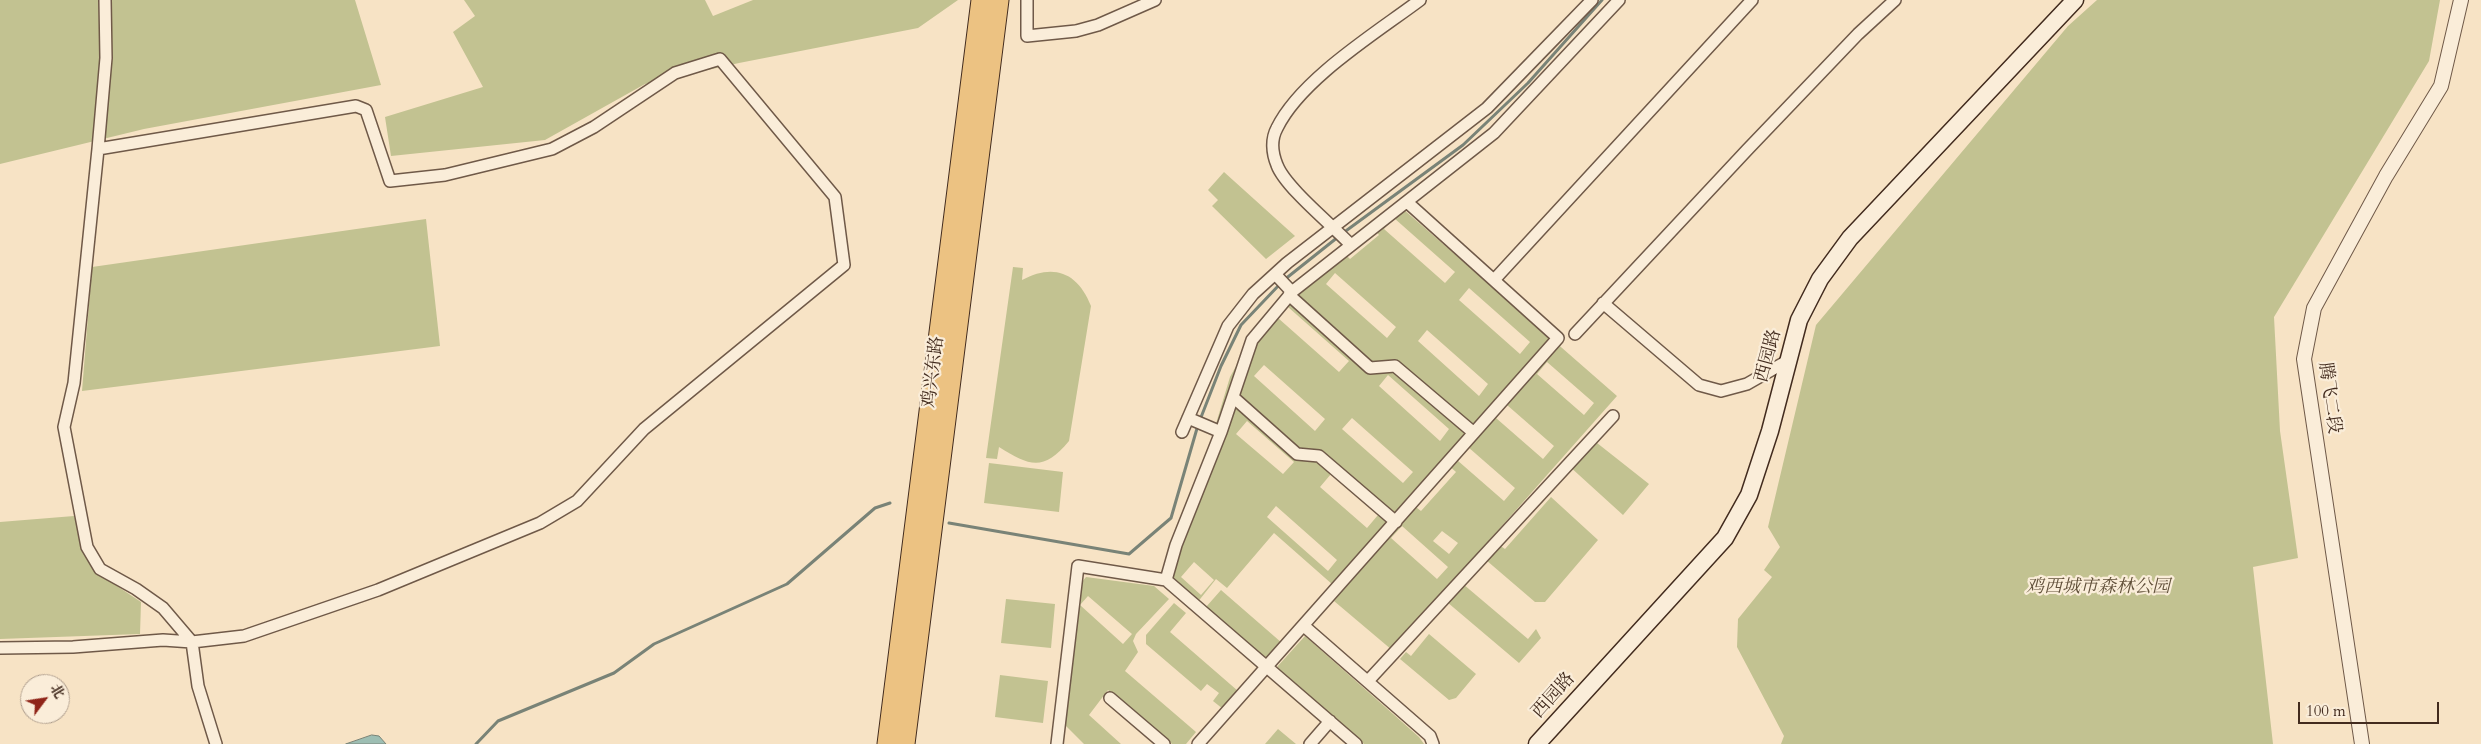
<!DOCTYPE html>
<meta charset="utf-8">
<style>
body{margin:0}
#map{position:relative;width:2481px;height:744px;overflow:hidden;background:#f7e3c5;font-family:Cardo,"Noto Serif SC",serif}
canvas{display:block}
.north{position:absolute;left:20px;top:674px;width:50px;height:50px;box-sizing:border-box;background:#faedd9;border:1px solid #b09f8e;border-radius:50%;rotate:59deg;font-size:14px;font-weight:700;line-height:20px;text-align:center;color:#422b1e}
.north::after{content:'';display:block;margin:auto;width:18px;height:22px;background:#8f2418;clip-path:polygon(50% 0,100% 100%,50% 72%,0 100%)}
.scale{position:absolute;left:2298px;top:702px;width:141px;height:22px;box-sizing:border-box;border:2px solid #422b1e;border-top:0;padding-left:6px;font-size:15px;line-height:18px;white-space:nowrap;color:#422b1e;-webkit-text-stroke:4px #faedd9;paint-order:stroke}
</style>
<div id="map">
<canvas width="2481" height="744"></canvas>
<div class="north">北</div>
<div class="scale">100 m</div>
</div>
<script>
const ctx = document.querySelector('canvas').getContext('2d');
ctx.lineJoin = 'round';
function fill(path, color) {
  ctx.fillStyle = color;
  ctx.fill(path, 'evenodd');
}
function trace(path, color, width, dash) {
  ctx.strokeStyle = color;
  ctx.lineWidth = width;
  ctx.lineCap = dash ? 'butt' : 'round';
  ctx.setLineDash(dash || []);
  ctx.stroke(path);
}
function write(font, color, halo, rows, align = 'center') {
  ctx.font = font + ' Cardo,"Noto Serif SC",serif';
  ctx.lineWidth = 4.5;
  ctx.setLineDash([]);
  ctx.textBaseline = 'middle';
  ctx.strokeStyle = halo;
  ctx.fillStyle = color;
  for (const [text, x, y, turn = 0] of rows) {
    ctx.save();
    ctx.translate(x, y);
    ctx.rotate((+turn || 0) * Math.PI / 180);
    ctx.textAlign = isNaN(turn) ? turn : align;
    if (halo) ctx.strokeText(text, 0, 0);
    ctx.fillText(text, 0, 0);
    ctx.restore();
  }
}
const green = new Path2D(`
 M0,0H355L381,85L144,129L0,164Z
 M464,0H705L713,16L753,0H958L918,28L739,63L645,84L545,140L391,156L385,117L483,87L453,32L475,16Z
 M2097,0H2440L2429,61L2274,317L2280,431L2298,558L2253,567L2273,744H1781L1784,736L1737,647L1738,619L1772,577L1764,570L1780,547L1768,527L1816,325L2068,26Z
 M1224,172L1295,236L1266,259L1212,206L1218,200L1208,190Z
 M1403,209L1617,396L1392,650L1334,601L1341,592L1274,533L1227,588L1216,579L1197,603L1169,580L1230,377C1257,327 1301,289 1345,254L1350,259L1379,235L1375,230ZM1394,218L1455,272L1445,283L1384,229ZM1335,273L1396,327L1387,338L1326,284ZM1469,288L1530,342L1520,354L1459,300ZM1288,307L1349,361L1339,372L1278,318ZM1427,330L1488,384L1479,396L1418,341ZM1547,362L1594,403L1584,415L1537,374ZM1264,365L1325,419L1315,431L1254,376ZM1388,375L1449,429L1440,441L1379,386ZM1507,405L1554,446L1543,459L1496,418ZM1352,418L1413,472L1403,483L1342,429ZM1247,421L1294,462L1283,474L1236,434ZM1468,447L1515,488L1504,501L1457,460ZM1447,464L1456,472L1421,511L1412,504ZM1331,474L1378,515L1367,528L1320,487ZM1276,506L1337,560L1328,571L1267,517ZM1402,526L1448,567L1437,579L1391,538ZM1442,531L1458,543L1449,554L1433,541ZM1194,562L1214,580L1201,595L1181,577Z
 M426,219L440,346L82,391L92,267Z
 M1013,267L1023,268L1022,280C1053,263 1078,272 1091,306L1069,441C1043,472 1030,466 999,447L997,459L986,458Z
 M1592,439L1649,484L1623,515L1568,465Z
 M989,463L1063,472L1059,512L984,503Z
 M1551,497L1598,540L1545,602H1535L1486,560L1499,545L1505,549Z
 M74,516L93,570L141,602L140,634L0,639V522Z
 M1086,577L1154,586L1169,599L1136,634L1133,641L1138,652L1125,671L1196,732L1186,744H1172L1108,690L1089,715L1121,744H1084L1063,723L1066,695H1069L1078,587ZM1088,596L1132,634L1123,644L1080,605Z
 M1463,584L1528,639L1536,629L1541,638L1519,663L1447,602Z
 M1221,590L1282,643L1267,660L1206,607Z
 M1006,599L1055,604L1051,648L1001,643Z
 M1174,603L1186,613L1170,632L1238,691L1223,709L1213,701L1219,693L1207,684L1201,691L1146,644V635Z
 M1429,634L1476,674L1456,698L1449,700L1400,659L1406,652L1411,656Z
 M1305,636L1419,737L1424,744H1364L1277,667Z
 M1000,675L1048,681L1043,723L995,717Z
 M1278,729L1296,744H1265Z`);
const water = new Path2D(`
 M372,735L379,736L386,744H346Z`);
const stream = new Path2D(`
 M1343,233L1463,145L1528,83L1602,0
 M1284,280L1338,237
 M949,523L1129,554L1171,518L1198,425L1221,366L1241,325L1280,284
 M476,744L498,721L614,673L654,644L787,584L875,508L890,503`);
const minor = new Path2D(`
 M1027,0V36L1076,31L1098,25L1155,0
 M98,149L106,58L105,0
 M1351,245C1333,226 1285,187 1277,165C1272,153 1271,139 1277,128C1301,79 1376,33 1420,0
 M1275,274L1292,292
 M1494,280L1752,0
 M1289,295L1370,368L1395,366L1474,433
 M1603,303L1699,385L1721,391L1747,384L1789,360
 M1575,334L1747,150L1858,34L1895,0
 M1233,397L1297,454L1319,456L1396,522
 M1188,418L1221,432
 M1182,432L1228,326L1253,294L1287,263L1487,108L1592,0
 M1166,580L1356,744
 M1304,626L1430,736L1433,744
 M0,648L73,647L163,640L192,642L244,636L378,590L540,523L577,501L644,429L844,265L835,197L720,59L675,73L594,127L552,149L445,175L390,181L366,110L356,106L98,149L74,383L64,427L87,547L100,569L136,589L163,608L192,642L198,686L216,744
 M1368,681L1613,416
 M1110,698L1164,744
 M1057,744L1078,566L1166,580L1176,545L1221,432L1252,340L1293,291L1494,133L1619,0
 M1198,744L1558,338L1407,202
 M1310,744L1330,721`);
const tertiary = new Path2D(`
 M2362,744L2304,359L2314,308L2386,176L2441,86L2461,0`);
const secondary = new Path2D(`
 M1537,744L1725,538L1749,495L1770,431L1799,320L1820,279L1850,238L2075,0`);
const trunk = new Path2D(`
 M887,744L981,0
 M905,744L999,0`);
const streetNames = [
 ["西园路",1769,356,-75],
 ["鸡兴东路",934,372,-83],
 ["腾飞二段",2329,398,82],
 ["西园路",1554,696,-48]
];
const parkNames = [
 ["鸡西城市森林公园",2098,588]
];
fill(green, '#c2c291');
fill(water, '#9dbeb3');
trace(water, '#798377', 1);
trace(stream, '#798377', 3);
trace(minor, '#6f5948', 14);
trace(tertiary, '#6f5948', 16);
trace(secondary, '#422b1e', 19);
trace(trunk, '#422b1e', 21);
trace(minor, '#faedd9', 11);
trace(tertiary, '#faedd9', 14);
trace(secondary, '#faedd9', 16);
trace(trunk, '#ecc282', 19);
write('18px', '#422b1e', '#faedd9', streetNames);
write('italic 18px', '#62513b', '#faedd9', parkNames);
</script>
